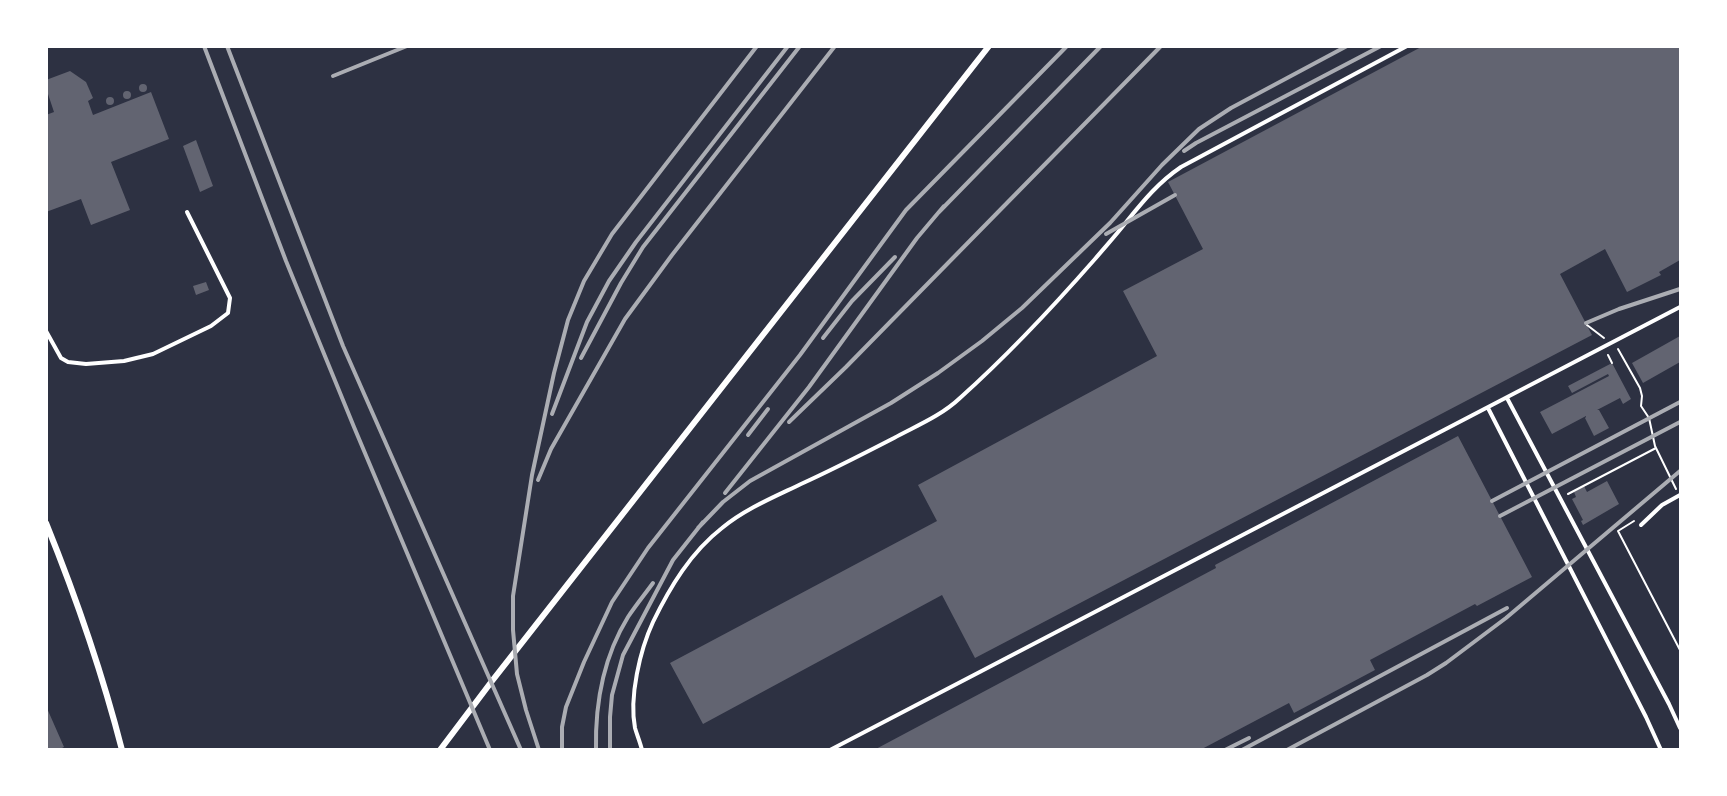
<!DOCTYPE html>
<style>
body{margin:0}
#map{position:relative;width:1727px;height:796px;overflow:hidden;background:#2d3142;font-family:Montserrat,sans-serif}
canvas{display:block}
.frame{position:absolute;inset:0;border:48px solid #fff;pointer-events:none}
</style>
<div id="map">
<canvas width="1727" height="796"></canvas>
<div class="frame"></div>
</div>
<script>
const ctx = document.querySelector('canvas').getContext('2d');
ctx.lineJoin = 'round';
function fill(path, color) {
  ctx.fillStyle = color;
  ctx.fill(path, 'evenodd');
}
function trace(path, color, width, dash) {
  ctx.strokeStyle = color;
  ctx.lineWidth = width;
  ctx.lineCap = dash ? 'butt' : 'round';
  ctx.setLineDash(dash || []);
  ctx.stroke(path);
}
const building = new Path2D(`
 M1423,46H1680V260L1659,272L1661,275L1627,292L1605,249L1560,274L1592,335L975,658L942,595L703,724L670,663L937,521L918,485L1157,356L1123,291L1203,249L1168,182Z
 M70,71L86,82L93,98L88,101L93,115L151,92L169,139L111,162L130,210L91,225L81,199L46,212V115L54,112L48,94H46V80Z
 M139 88a4 4 0 1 1 8 0a4 4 0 1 1-8 0Z
 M123 95a4 4 0 1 1 8 0a4 4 0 1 1-8 0Z
 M106 101a4 4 0 1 1 8 0a4 4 0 1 1-8 0Z
 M196,140L213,186L200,192L183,146Z
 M206,282L209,290L196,295L193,286Z
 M1680,336V362L1643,383L1632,363Z
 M1612,363L1631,399L1623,404L1620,398L1597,410H1599L1609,428L1594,436L1585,418L1586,417V416L1552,434L1540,412L1609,376L1608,374L1572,393L1568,386Z
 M1458,436L1532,577L1477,606L1475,604L1370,660L1375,670L1294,713L1289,703L1200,750H874L1216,568L1215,565Z
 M1607,481L1619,504L1583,525L1581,521L1583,520L1572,499L1576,497L1574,492L1584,486L1587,492Z
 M46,706L64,747L58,750H46Z`);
const path = new Path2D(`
 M1587,325L1604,338
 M1618,349L1640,388L1642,396L1641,406L1649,418L1655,446L1676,489
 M1608,355L1612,363
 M1568,494L1656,448
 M1634,521L1618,531L1680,650`);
const service = new Path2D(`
 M46,331L61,358L68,362L86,364L124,361L153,354L211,326L228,313L230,298L187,212
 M1507,398L1669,704L1680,728
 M1488,408L1646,717L1661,750
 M1641,525L1662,505L1680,495
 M642,750C640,742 637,735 635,728C629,697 640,650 653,622C670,587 691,552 722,528C745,509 774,497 801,484C832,470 863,454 894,438C916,426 941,416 960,398C1008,355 1052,308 1095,259C1106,246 1117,234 1127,221C1144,200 1159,182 1181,167L1407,46
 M830,750L1680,307`);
const minor = new Path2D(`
 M46,523C76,597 102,672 122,750
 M440,750L492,681L989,46`);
const rail = new Path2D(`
 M204,46L286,261L354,427L490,750
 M227,46L343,346L521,750
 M333,76L407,46
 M1184,151L1196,143L1381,46
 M939,212L1101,46
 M1106,234L1175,195
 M1586,323L1619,309L1680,289
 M823,338L852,301L895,257
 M581,358L621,283L643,247L800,46
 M552,414L587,322L609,281L636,242L788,46
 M789,422L846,367L1161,46
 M748,435L768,409
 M538,480L551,449L625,319L672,255L835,46
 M725,493L809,387L917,238L944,206
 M1492,501L1680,402
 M1500,516L1680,422
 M698,528L723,502L750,481L891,403L938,373L982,341L1022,308L1110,223L1162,165L1199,129L1231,108L1347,46
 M539,750L526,710L517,674L513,630V596L532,475L554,373L568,320L584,281L612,234L757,46
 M562,750V727L566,707L584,662L612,602L648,548L800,355L906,210L1067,46
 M596,750C595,704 604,656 628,617C636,605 645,594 653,583
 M610,750V717L612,695L623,655L673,560L703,522
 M1225,750L1249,738
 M1242,750L1507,608
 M1287,750L1427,675L1446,663L1506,618L1680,471`);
fill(building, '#626471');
trace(path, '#fff', 2);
trace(service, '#fff', 4);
trace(minor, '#fff', 6);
trace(rail, '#abadb3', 4);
</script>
